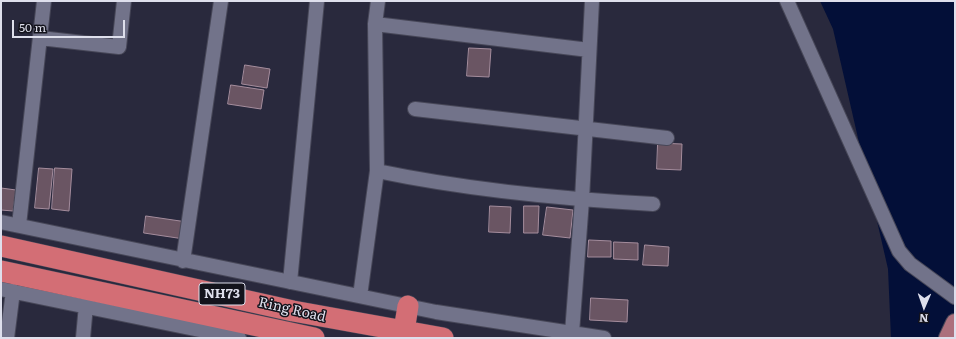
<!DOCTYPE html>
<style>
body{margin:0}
#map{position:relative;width:956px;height:339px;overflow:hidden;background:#29293d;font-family:Literata,serif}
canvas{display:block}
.frame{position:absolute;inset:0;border:2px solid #dedfec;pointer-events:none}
.north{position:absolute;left:904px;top:287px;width:40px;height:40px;-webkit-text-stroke:3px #13131c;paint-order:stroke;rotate:182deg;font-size:11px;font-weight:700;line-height:16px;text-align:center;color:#dedfec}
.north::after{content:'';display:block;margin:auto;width:14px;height:18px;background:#dedfec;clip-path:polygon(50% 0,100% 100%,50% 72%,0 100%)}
.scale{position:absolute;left:12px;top:20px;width:113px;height:18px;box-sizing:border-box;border:2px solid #dedfec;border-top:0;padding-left:5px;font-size:12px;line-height:14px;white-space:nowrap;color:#dedfec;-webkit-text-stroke:3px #13131c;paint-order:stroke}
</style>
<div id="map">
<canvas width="956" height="339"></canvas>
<div class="frame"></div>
<div class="north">N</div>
<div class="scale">50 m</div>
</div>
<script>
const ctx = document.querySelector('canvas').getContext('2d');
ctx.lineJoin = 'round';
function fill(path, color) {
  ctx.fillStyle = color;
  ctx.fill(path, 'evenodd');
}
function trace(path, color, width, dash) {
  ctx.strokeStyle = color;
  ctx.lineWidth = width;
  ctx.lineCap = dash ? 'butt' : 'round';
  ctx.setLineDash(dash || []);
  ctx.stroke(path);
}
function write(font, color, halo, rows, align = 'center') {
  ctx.font = font + ' Literata,serif';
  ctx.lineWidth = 3;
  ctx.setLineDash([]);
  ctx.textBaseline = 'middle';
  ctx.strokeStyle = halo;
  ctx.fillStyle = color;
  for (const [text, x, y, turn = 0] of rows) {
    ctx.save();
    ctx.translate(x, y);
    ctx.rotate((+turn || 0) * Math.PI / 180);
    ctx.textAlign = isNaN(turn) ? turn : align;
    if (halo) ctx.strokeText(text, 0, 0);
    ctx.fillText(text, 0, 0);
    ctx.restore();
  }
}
const water = new Path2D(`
 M820,1H955V319L946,338H891L888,269L833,29Z`);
const building = new Path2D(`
 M469,48L491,49L489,77L467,76Z
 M245,65L270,69L267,88L242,84Z
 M231,85L264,90L261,109L228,104Z
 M658,143L682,144L681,170L657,169Z
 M39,168L53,169L49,209L35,208Z
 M55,168L72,169L69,211L52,209Z
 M1,188L16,190L13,211L1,210Z
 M490,206L511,207L510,233L489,232Z
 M524,206H539L538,233H524Z
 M547,207L573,210L570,238L543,235Z
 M146,216L187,222L184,239L144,233Z
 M589,240L611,241V257H588Z
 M614,242L638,243V260L614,259Z
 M645,245L669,247L668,266L643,265Z
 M591,298L628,300L627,322L590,320Z`);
const minor = new Path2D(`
 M787,1L899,251L910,264L955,297
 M375,24L589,50
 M40,38L119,47L124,1
 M415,109L667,138
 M377,171C468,190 561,199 653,204
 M1,222L436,312L604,338
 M19,225L44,1
 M183,261L221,1
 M290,282L317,1
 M1,289L239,338
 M360,296L377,171L375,24L378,1
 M572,333L582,200L592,1
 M7,338L13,291
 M83,338L86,305`);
const major = new Path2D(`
 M948,338L955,323`);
const highway = new Path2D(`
 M1,246L293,311L443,338
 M1,271L314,338
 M404,331L408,306`);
const shields = [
 [222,294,46]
];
const shieldNames = [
 ["NH73",222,294]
];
const streetNames = [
 ["Ring Road",292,310,13]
];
fill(water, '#030f38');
fill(building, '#6a5563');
trace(building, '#a58d9d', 1);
trace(minor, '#474758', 16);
trace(major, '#474758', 20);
trace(highway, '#474758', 22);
trace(minor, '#72738a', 14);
trace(major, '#ac707d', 18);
trace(highway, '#d36e75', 21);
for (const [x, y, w] of shields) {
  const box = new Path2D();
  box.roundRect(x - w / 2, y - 11, w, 22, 3);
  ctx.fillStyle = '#13131c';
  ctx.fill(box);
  trace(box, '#dedfec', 1);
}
write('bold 13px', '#dedfec', null, shieldNames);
write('14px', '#dedfec', '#13131c', streetNames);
</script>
